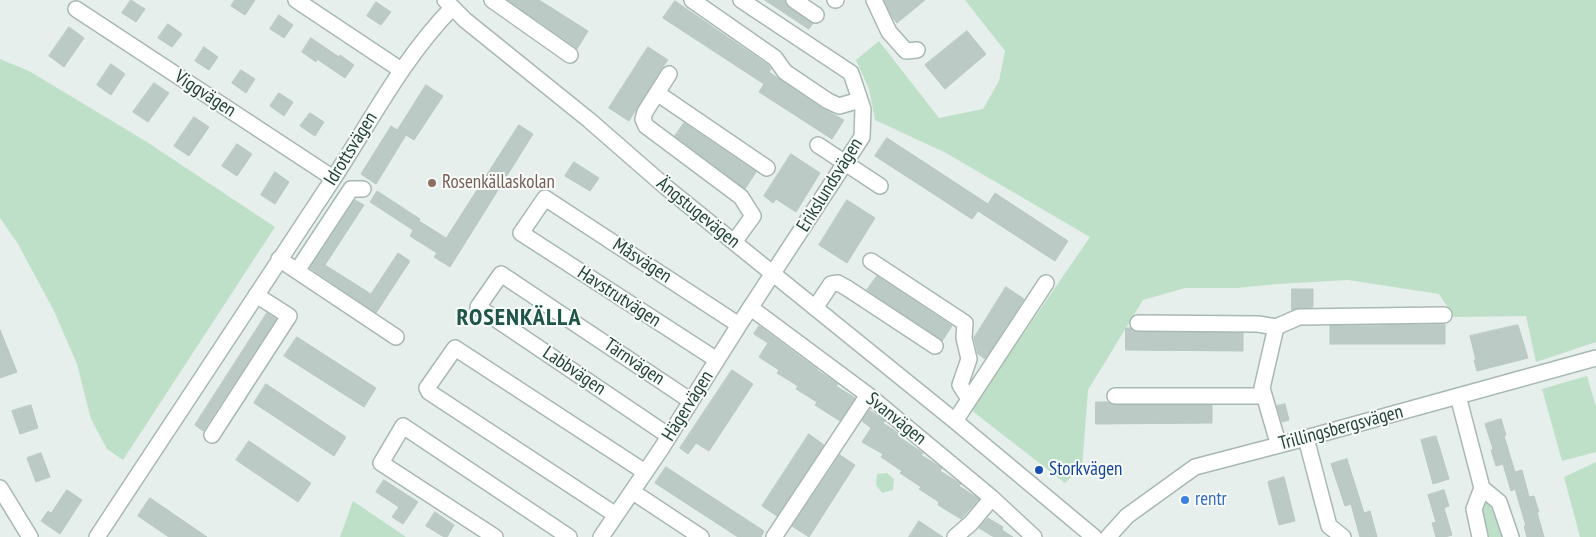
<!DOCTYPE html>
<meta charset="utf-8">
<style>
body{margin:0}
canvas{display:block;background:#e6efeb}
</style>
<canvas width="1596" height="537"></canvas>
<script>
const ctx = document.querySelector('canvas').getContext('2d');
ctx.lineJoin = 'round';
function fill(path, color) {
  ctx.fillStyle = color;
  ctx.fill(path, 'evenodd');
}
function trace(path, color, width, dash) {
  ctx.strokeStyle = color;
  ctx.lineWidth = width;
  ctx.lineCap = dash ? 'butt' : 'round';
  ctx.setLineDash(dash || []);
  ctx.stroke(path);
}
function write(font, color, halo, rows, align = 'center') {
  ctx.font = font + ' "PT Sans Narrow",sans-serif';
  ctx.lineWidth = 4;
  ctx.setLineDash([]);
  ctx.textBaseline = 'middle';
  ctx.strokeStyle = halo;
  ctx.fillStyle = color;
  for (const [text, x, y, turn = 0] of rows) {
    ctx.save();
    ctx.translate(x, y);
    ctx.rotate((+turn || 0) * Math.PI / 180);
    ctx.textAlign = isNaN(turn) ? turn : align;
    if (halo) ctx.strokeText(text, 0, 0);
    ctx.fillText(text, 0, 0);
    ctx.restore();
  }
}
const green = new Path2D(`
 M965,0H1596V342L1536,362L1526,316L1454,317L1439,294L1348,280L1278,284L1237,288H1185L1143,300L1088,390L1082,467L1065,483L971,410L1090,237L946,153L875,120L869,89L856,60L879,41L939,118L983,109L999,81L1005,51Z
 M0,59L29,71L147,142L275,227L123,460L107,449L91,419L77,364L54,311L18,244L0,218Z
 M1587,376L1596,407V452L1562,461L1542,389Z
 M1596,462V537H1580L1564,477Z
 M887,473L894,479L893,490L882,493L876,485L877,474Z
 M1485,500L1488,501L1490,505L1504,537H1485L1482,503Z
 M353,501L406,537H340Z`);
const building = new Path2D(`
 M131,0L145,9L136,22L122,13Z
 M235,0H255L245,15L231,6Z
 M508,0H539L588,31L577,49Z
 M765,0H785L789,8L813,23L809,29Z
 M884,0H925L897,23L893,18Z
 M675,1L768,65L771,69L769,72L823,109L844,120L832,139L759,92L764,84L663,18Z
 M376,2L391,12L381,25L367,16Z
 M279,15L293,25L284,38L270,29Z
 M168,24L182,34L172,47L158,38Z
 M69,27L84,38L64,67L49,56Z
 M967,31L986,54L945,89L925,65Z
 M311,38L339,57L340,55L354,65L345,78L317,59L316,62L302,52Z
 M204,47L218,57L209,70L195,61Z
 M648,47L668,60L661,69L629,121L609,108Z
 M111,64L125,74L111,95L97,85Z
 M241,70L255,79L246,93L232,83Z
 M154,83L169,93L148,122L133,112Z
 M426,85L443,96L414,140L406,135L376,184L361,174L391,126L397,130Z
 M279,93L293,102L284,116L270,106Z
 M310,113L324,122L315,136L300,126Z
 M194,117L209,127L189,156L174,146Z
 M684,123L756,172L745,189L675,136Z
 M519,125L533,134L450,267L434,257L437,253L410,236L413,230L370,202L377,191L420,219L419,221L446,238Z
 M887,138L988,204L995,193L1068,241L1055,261L978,211L972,219L875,156Z
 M237,144L252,154L237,176L222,166Z
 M791,154L820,173L796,212L776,199L773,203L764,196Z
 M574,162L599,178L590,191L565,176Z
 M275,172L289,182L275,204L261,195Z
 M355,200L364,205L325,265L371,294L398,253L410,261L376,313L310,268Z
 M847,200L875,218L847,263L819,245Z
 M877,276L952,326L942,341L867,290Z
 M1006,287L1024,299L985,359L978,354L974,338Z
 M1292,289H1313V307L1298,308L1292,310Z
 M267,313L276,319L203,431L195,425Z
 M1445,324V344H1330V326Z
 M1518,325L1528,358L1477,371L1474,360H1476L1470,336Z
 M759,326L818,370H817L838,384L836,386L855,398L840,421L815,405L817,402L796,389L798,386L777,373L779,370L759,357L768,343L754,334Z
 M1126,328H1130L1138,332L1243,333V351L1126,350Z
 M0,330L17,372L0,378Z
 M297,337L376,388L364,407L284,356Z
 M732,370L753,384L709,451L696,443L688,454L680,448Z
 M266,384L346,437L334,456L254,403Z
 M1096,402H1108L1115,405H1212V423L1096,424Z
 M1285,404L1289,420L1282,422L1277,406Z
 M31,405L38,428L20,434L12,411Z
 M869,410L885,421L883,423L904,437L902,439L923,453L921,455L942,468L940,471L961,484L959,486L979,499L961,519L938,505L939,502L919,489L921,487L900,473L902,471L881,457L883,454L862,442L871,428L862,421Z
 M1501,419L1506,435L1504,436L1515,472L1522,470L1529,497L1534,496L1539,512H1537L1544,537H1527L1524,526H1526L1515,489L1511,491L1503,464L1496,466L1491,450L1493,449L1485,424Z
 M809,434L824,445L777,516L762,506Z
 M1436,436L1449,479L1433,484L1421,440Z
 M249,441L311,483L298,502L236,460Z
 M41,453L50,477L36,482L27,458Z
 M840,455L855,465L809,537L792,526Z
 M1347,459L1364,513L1370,511L1377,537H1360L1351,504L1345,506L1331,464Z
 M666,467L764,531L761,537H738L655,483Z
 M1284,477L1295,521L1279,525L1268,482Z
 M384,480L418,502L403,524L392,517L399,507L376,492Z
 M67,490L82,500L60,534L41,521L48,511L51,513Z
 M1444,490L1449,506L1444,508L1452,535L1445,537H1436L1432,523L1436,522L1428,495Z
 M150,498L207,537H169L138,516Z
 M435,512L454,525L447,537H444L426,526Z
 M988,518L1003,527L1002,530L1013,537H994L979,528Z
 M919,521L943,537H909Z`);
const minor = new Path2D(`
 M296,0L401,70
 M445,0L465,20L589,120L667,188L955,421L1094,537
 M492,0L570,55
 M692,0L775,58L785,72L828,101L839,106L860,100
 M794,0L816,15
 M835,0H836
 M874,0L889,32L906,51L917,50
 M76,9L333,178
 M669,74L645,112L643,119L646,126L741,197L753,216L734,242
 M657,93L767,168
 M818,145L880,186
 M279,259L396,337
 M871,261L965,323L964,338L969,359L960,385L969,399
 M297,271L351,189H363
 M751,308L868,395L992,498L1034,537
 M815,308L831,284L838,283L847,288L935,346
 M1138,323L1258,324L1276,327L1299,317L1444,315
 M1276,327L1262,388L1276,436L1280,445
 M717,360L521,233L545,198L739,325
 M1115,396H1264
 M1458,396L1482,488L1474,509L1480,537
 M955,421L1046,283
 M212,435L289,316L256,295
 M669,436L478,307L501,274L691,401
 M1306,438L1329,526L1343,537
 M0,488L30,537
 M1482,488L1499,502L1511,537
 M633,492L701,537
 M616,515L429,392L427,388L455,348L645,472
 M97,537C176,418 255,299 333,179C371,121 403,58 452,8
 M495,537L381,463L403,426L569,537
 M601,537L661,449L739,325L862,137L863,109L851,73L741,0
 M774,537L868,395
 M955,537L971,523L992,498
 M1108,537L1127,516L1195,467L1306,438L1596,358`);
const markers = [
 [432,183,5,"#8d6e63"],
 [1039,470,5,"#1a4fb4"],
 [1185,500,5,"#3f7fe0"]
];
const streetNames = [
 ["Viggvägen",205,94,33],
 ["Idrottsvägen",351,149,-58],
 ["Erikslundsvägen",830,185,-58],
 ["Ängstugevägen",698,213,39],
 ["Måsvägen",642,261,33],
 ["Havstrutvägen",619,297,33],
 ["Tärnvägen",634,362,34],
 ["Labbvägen",574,371,34],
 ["Hägervägen",688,406,-58],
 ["Svanvägen",896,419,39],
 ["Trillingsbergsvägen",1341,428,-15]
];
const educationNames = [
 ["Rosenkällaskolan",442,183]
];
const transitNames = [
 ["Storkvägen",1049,470]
];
const shopNames = [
 ["rentr",1195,500]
];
const districtNames = [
 ["ROSENKÄLLA",519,318]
];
fill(green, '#bfe0c8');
fill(building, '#bbcac4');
trace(building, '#b8c9c2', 1);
trace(minor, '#a8b8b2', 18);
trace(minor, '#fff', 15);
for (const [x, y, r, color] of markers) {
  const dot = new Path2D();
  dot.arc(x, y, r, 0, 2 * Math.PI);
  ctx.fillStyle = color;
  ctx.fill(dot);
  trace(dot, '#f7fbf9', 2);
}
write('19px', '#24423a', '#f7fbf9', streetNames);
write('19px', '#785e54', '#f7fbf9', educationNames, 'left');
write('19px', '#164399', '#f7fbf9', transitNames, 'left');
write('19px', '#366cbe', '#f7fbf9', shopNames, 'left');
ctx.letterSpacing = '1px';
write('bold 24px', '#1f5548', '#f7fbf9', districtNames);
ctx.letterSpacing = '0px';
</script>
